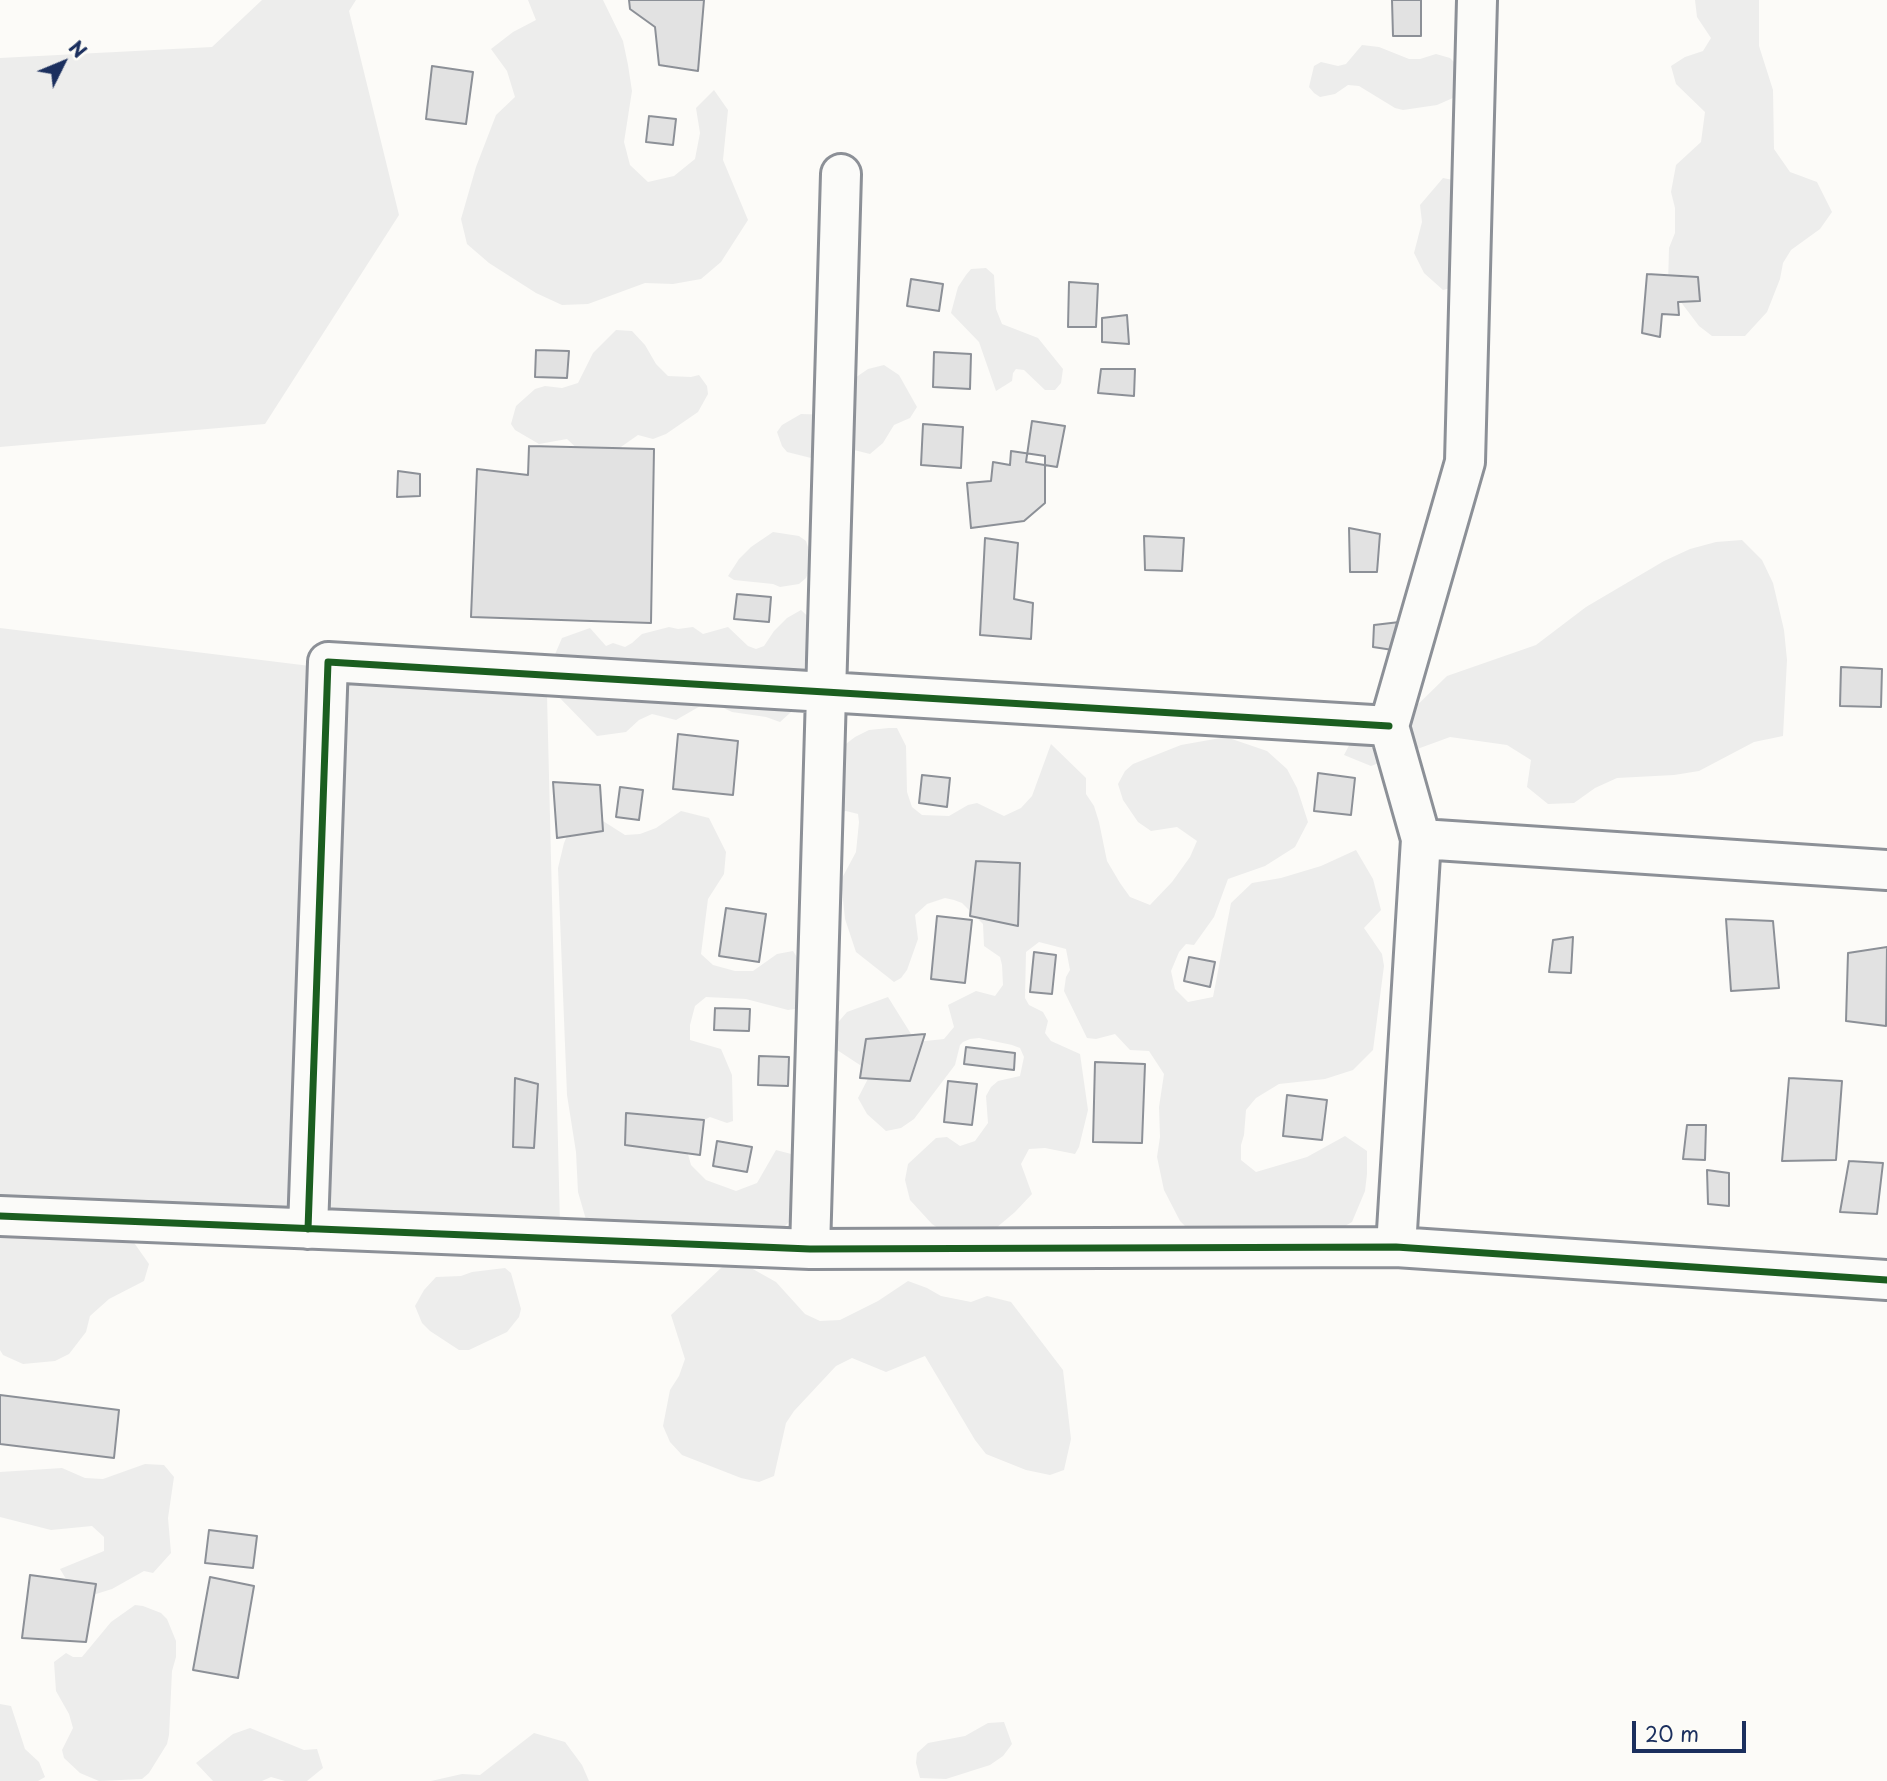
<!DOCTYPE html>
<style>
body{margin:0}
#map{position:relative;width:1887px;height:1781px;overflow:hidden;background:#fcfbf8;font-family:"Playpen Sans",sans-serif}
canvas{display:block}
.north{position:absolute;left:28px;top:28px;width:70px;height:70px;-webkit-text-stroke:5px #fdfcf7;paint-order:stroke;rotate:47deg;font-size:19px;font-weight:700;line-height:28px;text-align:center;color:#1b2f5e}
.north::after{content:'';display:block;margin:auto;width:24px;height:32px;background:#1b2f5e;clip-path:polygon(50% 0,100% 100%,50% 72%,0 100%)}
.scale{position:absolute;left:1632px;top:1721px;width:114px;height:32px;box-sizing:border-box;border:4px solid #1b2f5e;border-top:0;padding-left:9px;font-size:21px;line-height:24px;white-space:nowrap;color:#1b2f5e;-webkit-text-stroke:5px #fdfcf7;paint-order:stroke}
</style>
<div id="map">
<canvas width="1887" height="1781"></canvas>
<div class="north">N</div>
<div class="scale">20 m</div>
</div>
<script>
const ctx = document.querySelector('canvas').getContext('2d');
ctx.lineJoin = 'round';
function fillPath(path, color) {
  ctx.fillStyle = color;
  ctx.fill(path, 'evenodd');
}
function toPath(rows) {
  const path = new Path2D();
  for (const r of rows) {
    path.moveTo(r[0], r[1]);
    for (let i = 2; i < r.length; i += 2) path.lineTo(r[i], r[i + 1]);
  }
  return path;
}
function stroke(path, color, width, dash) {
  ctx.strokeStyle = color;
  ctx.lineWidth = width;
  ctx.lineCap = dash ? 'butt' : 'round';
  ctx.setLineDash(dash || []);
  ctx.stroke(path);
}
const green = toPath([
 [262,0,356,0,349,11,399,215,265,424,0,447,0,58,212,47],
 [528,0,603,0,623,41,628,65,632,91,624,142,630,165,648,182,674,176,695,159,700,133,696,108,714,90,728,110,723,160,748,220,721,262,701,279,673,284,645,283,588,304,562,305,536,293,489,263,467,244,461,219,476,167,496,115,515,97,507,71,491,49,513,32,536,20],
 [1695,0,1759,0,1759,46,1773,90,1774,149,1790,172,1817,182,1832,212,1820,229,1791,250,1783,263,1780,279,1767,312,1745,336,1712,336,1699,326,1668,285,1669,248,1675,233,1675,208,1671,192,1676,165,1701,142,1705,112,1676,84,1671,66,1685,57,1703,51,1711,38,1697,17],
 [1362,45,1379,47,1409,59,1420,59,1436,54,1450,58,1461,69,1462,94,1437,105,1403,110,1395,108,1359,86,1348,85,1335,94,1320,97,1314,93,1309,87,1314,66,1321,62,1338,66,1346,64],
 [1443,178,1453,180,1458,286,1443,290,1424,273,1414,253,1422,222,1420,205],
 [986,268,994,275,996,309,1002,324,1038,338,1063,369,1061,383,1055,390,1045,390,1024,370,1016,369,1013,373,1012,381,996,391,979,342,951,313,958,287,966,275,971,269],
 [616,330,632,331,645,345,656,364,668,376,691,377,699,375,707,386,708,394,698,412,666,434,653,439,638,435,608,456,583,454,567,439,539,444,515,430,511,424,516,406,535,389,545,386,562,388,578,383,593,353],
 [884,365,899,375,917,407,910,418,894,425,883,443,870,454,838,446,811,458,787,452,782,446,777,432,782,425,801,414,833,415,846,384,868,369],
 [773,532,799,536,806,541,813,562,806,578,799,584,780,587,773,584,734,580,728,576,739,559,751,547],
 [1742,540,1762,560,1773,583,1784,630,1787,660,1783,736,1754,742,1699,771,1674,775,1617,778,1595,788,1574,803,1548,804,1527,787,1531,760,1507,745,1450,737,1371,766,1344,755,1356,732,1406,716,1447,676,1536,645,1586,607,1664,561,1690,549,1716,542],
 [801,610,816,624,807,643,800,704,780,722,766,717,732,712,709,701,676,720,652,714,639,720,626,732,597,736,554,692,550,666,562,638,590,628,606,646,613,643,625,647,632,643,642,634,669,627,678,629,693,627,703,634,728,627,748,646,756,649,764,646,774,631,787,618],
 [0,628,547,695,560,1225,0,1202],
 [889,728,897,728,906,746,907,792,912,807,922,815,949,816,968,805,977,803,1004,816,1021,808,1032,796,1051,744,1086,778,1086,794,1094,806,1099,822,1107,861,1120,883,1130,897,1150,905,1172,882,1190,857,1197,841,1177,827,1151,831,1138,822,1123,800,1118,784,1125,771,1133,764,1181,745,1226,737,1267,751,1287,769,1297,788,1308,822,1295,847,1265,866,1228,879,1214,917,1194,945,1186,944,1179,952,1171,971,1175,989,1188,1002,1213,997,1231,903,1252,883,1281,878,1321,866,1356,850,1373,879,1381,910,1364,928,1382,954,1384,966,1373,1050,1353,1070,1325,1079,1279,1084,1256,1098,1246,1110,1244,1135,1241,1145,1241,1160,1256,1172,1307,1157,1345,1136,1367,1151,1367,1174,1365,1191,1352,1222,1328,1236,1197,1238,1180,1221,1164,1190,1157,1157,1160,1137,1159,1107,1164,1074,1149,1051,1130,1050,1115,1034,1096,1039,1087,1038,1064,991,1066,977,1070,970,1066,949,1039,942,1026,952,1025,998,1029,1005,1043,1012,1048,1021,1045,1033,1051,1041,1080,1054,1088,1110,1079,1147,1075,1154,1045,1148,1029,1149,1021,1164,1032,1194,1015,1212,970,1250,932,1224,910,1200,905,1180,908,1164,936,1138,947,1137,960,1146,975,1141,988,1123,986,1096,991,1087,998,1081,1020,1076,1024,1057,1020,1048,1012,1045,979,1038,970,1039,963,1042,960,1045,955,1065,914,1119,901,1128,886,1131,867,1114,858,1098,873,1069,863,1067,834,1048,827,1035,847,1012,888,997,916,1042,944,1039,954,1027,948,1005,976,991,995,996,1003,985,1002,965,1000,957,984,946,983,924,962,903,954,900,945,898,927,904,915,915,918,939,907,970,901,978,894,982,856,952,845,919,841,880,856,852,859,822,858,814,846,811,808,818,801,809,802,801,825,752,834,753,855,737,869,730],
 [681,811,709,818,726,852,724,874,708,899,701,954,713,965,735,971,753,971,777,954,793,951,807,973,808,1007,788,1010,746,999,706,997,695,1006,690,1025,690,1040,721,1049,732,1075,733,1121,727,1123,710,1117,689,1128,686,1147,691,1165,706,1180,736,1191,757,1183,776,1150,795,1155,799,1212,777,1234,751,1235,723,1225,587,1223,578,1192,576,1152,567,1095,558,868,564,843,576,815,603,821,625,835,640,834,656,828],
 [0,1225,130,1237,149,1264,144,1281,109,1299,90,1316,86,1332,69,1354,55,1361,23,1364,3,1355,0,1350],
 [735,1259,776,1282,805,1314,820,1321,840,1320,878,1301,908,1281,927,1288,941,1296,971,1302,987,1296,1011,1302,1063,1370,1071,1439,1064,1470,1050,1475,1026,1470,986,1454,975,1440,925,1356,886,1372,852,1358,836,1366,794,1411,786,1423,774,1476,759,1482,741,1478,682,1455,670,1442,663,1426,670,1390,679,1376,685,1359,671,1315,721,1268],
 [505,1268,511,1273,521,1309,519,1317,507,1332,469,1350,459,1350,430,1331,422,1323,415,1306,424,1290,436,1277,461,1276,472,1272],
 [145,1464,164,1465,174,1477,168,1518,171,1553,153,1573,144,1571,112,1589,96,1594,69,1584,60,1569,104,1551,104,1537,92,1526,51,1530,0,1517,0,1472,62,1468,85,1478,103,1479],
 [135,1605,143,1606,161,1613,167,1619,176,1641,176,1657,172,1671,169,1735,167,1744,149,1773,142,1779,99,1781,80,1773,64,1758,62,1750,73,1728,69,1714,56,1691,54,1662,66,1653,73,1657,82,1657,111,1622],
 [0,1704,11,1706,25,1749,39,1762,45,1777,38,1781,0,1781],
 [1004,1722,1012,1744,1003,1756,990,1765,946,1779,920,1778,916,1763,917,1753,928,1743,965,1736,988,1723],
 [250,1728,304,1750,317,1749,323,1768,307,1781,285,1781,271,1777,262,1781,213,1781,196,1763,233,1734],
 [534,1733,565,1742,582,1765,589,1781,431,1781,462,1774,480,1775]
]);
const building = toPath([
 [629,0,704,0,698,71,659,65,655,27,630,9,629,0],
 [1392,0,1421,0,1421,36,1393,36,1392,0],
 [432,66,473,72,466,124,426,119,432,66],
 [649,116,676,119,673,145,646,142,649,116],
 [1647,274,1698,277,1700,301,1678,302,1679,315,1662,314,1660,337,1642,333,1647,274],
 [911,279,943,284,939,311,907,306,911,279],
 [1069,282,1098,284,1096,327,1068,327,1069,282],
 [1127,315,1129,344,1102,342,1102,318,1127,315],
 [536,350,569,351,567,378,535,377,536,350],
 [934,352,971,354,970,389,933,387,934,352],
 [1101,369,1135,369,1134,396,1098,393,1101,369],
 [1032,421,1065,426,1057,467,1026,462,1032,421],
 [923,424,963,427,961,468,921,465,923,424],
 [529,446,654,449,651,623,471,617,477,469,528,475,529,446],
 [1011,451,1045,456,1045,503,1024,521,971,528,967,483,991,481,993,462,1010,465,1011,451],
 [398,471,420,474,420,496,397,497,398,471],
 [1349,528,1380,534,1377,572,1350,572,1349,528],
 [1144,536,1184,538,1182,571,1145,570,1144,536],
 [985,538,1018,543,1014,599,1033,603,1031,639,980,635,985,538],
 [737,594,771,597,769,622,734,619,737,594],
 [1408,621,1406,652,1373,647,1374,625,1408,621],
 [1841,667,1882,669,1881,707,1840,706,1841,667],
 [678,734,738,741,733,795,673,789,678,734],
 [1318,773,1355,778,1351,815,1314,811,1318,773],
 [922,775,950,778,947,807,919,803,922,775],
 [553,782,600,785,603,831,557,838,553,782],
 [620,787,643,790,639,820,616,817,620,787],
 [976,861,1020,863,1018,926,970,916,976,861],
 [726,908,766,914,759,962,719,956,726,908],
 [937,916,972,920,965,983,931,979,937,916],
 [1726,919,1773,921,1779,988,1731,991,1726,919],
 [1573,937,1571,973,1549,972,1553,940,1573,937],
 [1887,947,1886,1026,1846,1021,1848,953,1887,947],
 [1034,952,1056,955,1052,994,1030,992,1034,952],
 [1189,957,1215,962,1210,987,1184,981,1189,957],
 [715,1008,750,1009,749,1031,714,1030,715,1008],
 [925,1034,910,1081,860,1078,866,1039,925,1034],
 [966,1047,1015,1053,1014,1070,964,1064,966,1047],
 [759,1056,789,1057,788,1086,758,1085,759,1056],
 [1095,1062,1145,1064,1142,1143,1093,1142,1095,1062],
 [515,1078,538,1084,534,1148,513,1147,515,1078],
 [1789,1078,1842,1081,1836,1160,1782,1161,1789,1078],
 [948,1081,977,1084,972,1125,944,1122,948,1081],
 [1287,1095,1327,1100,1322,1140,1283,1136,1287,1095],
 [626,1113,704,1120,700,1155,625,1145,626,1113],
 [1687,1125,1706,1125,1705,1160,1683,1159,1687,1125],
 [717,1141,752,1147,747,1172,713,1166,717,1141],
 [1849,1161,1883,1163,1877,1214,1840,1212,1849,1161],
 [1707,1170,1729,1173,1729,1206,1708,1204,1707,1170],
 [0,1395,119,1410,114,1458,0,1444,0,1395],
 [209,1530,257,1536,253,1568,205,1563,209,1530],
 [30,1575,96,1584,86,1642,22,1638,30,1575],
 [210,1577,254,1586,238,1678,193,1670,210,1577]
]);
const minor = toPath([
 [1421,839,1887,870],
 [0,1216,810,1249,1396,1247,1887,1280],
 [308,1229,328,662,1389,726],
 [1396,1247,1421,839,1389,726,1465,462,1477,0],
 [810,1249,841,174]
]);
const cycleway = toPath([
 [0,1216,810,1249,1396,1247,1887,1280],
 [308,1229,328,662,1389,726]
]);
fillPath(green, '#ededec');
fillPath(building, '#e2e2e2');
stroke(building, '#8c9097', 2);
stroke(minor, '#8c9097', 44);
stroke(minor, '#fbfbf9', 38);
stroke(cycleway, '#1b5e20', 7);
</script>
